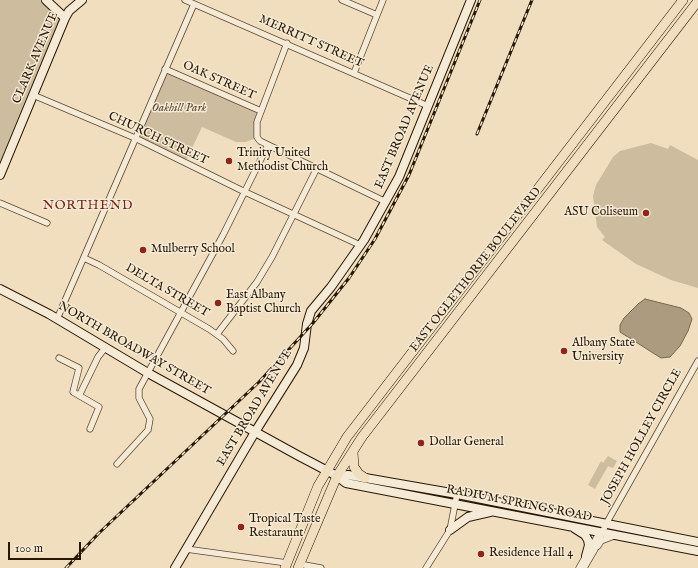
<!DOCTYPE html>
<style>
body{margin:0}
#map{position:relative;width:698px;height:568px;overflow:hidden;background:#f0debe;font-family:"IM FELL English",serif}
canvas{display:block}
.scale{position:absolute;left:8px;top:542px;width:73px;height:18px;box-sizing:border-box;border:2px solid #281803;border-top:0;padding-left:5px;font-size:12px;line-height:14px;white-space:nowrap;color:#281803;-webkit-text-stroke:3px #f5ead5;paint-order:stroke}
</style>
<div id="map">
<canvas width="698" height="568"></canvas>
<div class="scale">100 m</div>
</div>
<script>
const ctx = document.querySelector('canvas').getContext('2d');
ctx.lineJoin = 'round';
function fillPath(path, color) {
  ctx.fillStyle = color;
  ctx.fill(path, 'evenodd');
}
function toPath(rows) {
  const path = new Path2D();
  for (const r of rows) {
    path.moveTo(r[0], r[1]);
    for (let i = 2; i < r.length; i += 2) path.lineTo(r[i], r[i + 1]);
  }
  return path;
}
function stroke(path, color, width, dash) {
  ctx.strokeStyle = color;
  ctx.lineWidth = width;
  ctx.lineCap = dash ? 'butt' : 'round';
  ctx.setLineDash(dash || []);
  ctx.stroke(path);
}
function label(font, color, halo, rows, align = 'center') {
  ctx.font = font + ' "IM FELL English",serif';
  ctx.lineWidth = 3;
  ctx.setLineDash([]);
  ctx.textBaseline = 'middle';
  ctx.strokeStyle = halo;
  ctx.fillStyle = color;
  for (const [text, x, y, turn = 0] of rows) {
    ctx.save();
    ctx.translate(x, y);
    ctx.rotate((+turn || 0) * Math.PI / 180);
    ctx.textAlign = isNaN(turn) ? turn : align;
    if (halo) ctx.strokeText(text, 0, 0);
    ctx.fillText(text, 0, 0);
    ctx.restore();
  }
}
const green = toPath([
 [0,0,44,0,63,18,0,165],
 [165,70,259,112,256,138,246,142,236,142,202,127,185,163,136,138],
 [651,143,668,149,670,145,698,160,698,288,671,280,636,264,602,240,605,237,597,227,593,196,596,185,613,157,620,151],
 [608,456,617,461,613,468,608,466,595,489,588,485,601,461,603,463]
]);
const water = toPath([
 [645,299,681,308,689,313,692,319,688,331,680,346,670,357,661,358,620,332,620,325,624,318,638,304,645,299]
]);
const street = toPath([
 [185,0,428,106],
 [342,0,377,15],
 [287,43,257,122,257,137,260,141,386,202],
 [165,69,261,111],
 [354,73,383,0],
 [33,95,135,138,245,192,360,245],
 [0,203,47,223],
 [84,258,99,265,209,329,223,339,233,351],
 [57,319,194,4],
 [217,334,257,282,272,257,317,168],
 [59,358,79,368,73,392,99,407,90,429],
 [80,394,98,357,105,348],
 [117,464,148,430,150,419,139,398,139,389,223,235,268,145],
 [598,546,601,541,614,536],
 [186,549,287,563],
 [299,564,321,568],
 [426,568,450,530,457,494],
 [579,568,597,537],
 [584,568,595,549,606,524,698,361]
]);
const secondary = toPath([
 [46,0,65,18],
 [0,175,65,18,69,11,82,0],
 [0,289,49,314,148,373,299,456,337,476,346,483,698,551],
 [337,476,348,475,457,494,698,542],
 [574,528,585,535,588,540,589,545,586,556],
 [450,530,468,517,490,512],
 [175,568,255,432,297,365,304,348,307,324,311,311,331,287,364,240,399,177,471,0]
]);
const primary = toPath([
 [353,452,354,467,359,474,365,478],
 [285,568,318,486,347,437,683,0],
 [298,568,337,476,362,437,698,1]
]);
const rail = toPath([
 [477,134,532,0],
 [66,568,98,534,259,382,313,323,349,278,375,239,409,175,480,0]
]);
const markers = [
 [229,161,4,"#8f2418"],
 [646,213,4,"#8f2418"],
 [143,250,4,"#8f2418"],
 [218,303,4,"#8f2418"],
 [564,351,4,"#8f2418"],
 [421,443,4,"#8f2418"],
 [241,527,4,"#8f2418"],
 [481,554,4,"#8f2418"]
];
const streetNames = [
 ["MERRITT STREET",311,42,24],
 ["CLARK AVENUE",36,58,-67],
 ["OAK STREET",219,81,24],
 ["EAST BROAD AVENUE",405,127,-67],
 ["CHURCH STREET",158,139,25],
 ["EAST OGLETHORPE BOULEVARD",476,270,-52],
 ["DELTA STREET",167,291,30],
 ["NORTH BROADWAY STREET",134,349,30],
 ["EAST BROAD AVENUE",255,408,-59],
 ["JOSEPH HOLLEY CIRCLE",642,437,-61],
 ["RADIUM SPRINGS ROAD",519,504,11]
];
const parkNames = [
 ["Oakhill Park",179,109]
];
const poiNames = [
 ["Trinity United",237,154],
 ["Methodist Church",237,168],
 ["ASU Coliseum",638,213,"right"],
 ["Mulberry School",151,250],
 ["East Albany",226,296],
 ["Baptist Church",226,310],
 ["Albany State",572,344],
 ["University",572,358],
 ["Dollar General",429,443],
 ["Tropical Taste",249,520],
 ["Restaraunt",249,534],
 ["Residence Hall 4",489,554]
];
const neighbourhoodNames = [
 ["NORTHEND",88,206]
];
fillPath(green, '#cebc9e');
fillPath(water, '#ac9b7e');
stroke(water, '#77674d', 1);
stroke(street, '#5a4a32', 7);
stroke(secondary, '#281803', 10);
stroke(primary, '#281803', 10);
stroke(street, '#f5ead5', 5.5);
stroke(secondary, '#f5ead5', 8);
stroke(primary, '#f0debe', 9);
stroke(rail, '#281803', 3);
stroke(rail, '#f5ead5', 1.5, [4.5]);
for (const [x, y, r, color] of markers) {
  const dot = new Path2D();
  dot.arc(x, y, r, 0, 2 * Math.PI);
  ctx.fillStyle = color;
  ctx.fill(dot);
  stroke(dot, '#f5ead5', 1.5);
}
label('12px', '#281803', '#f5ead5', streetNames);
label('italic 12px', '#5a4932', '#f5ead5', parkNames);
label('12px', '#281803', '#f5ead5', poiNames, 'left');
ctx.letterSpacing = '1px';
label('13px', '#7a1f14', '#f5ead5', neighbourhoodNames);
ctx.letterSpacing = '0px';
</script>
